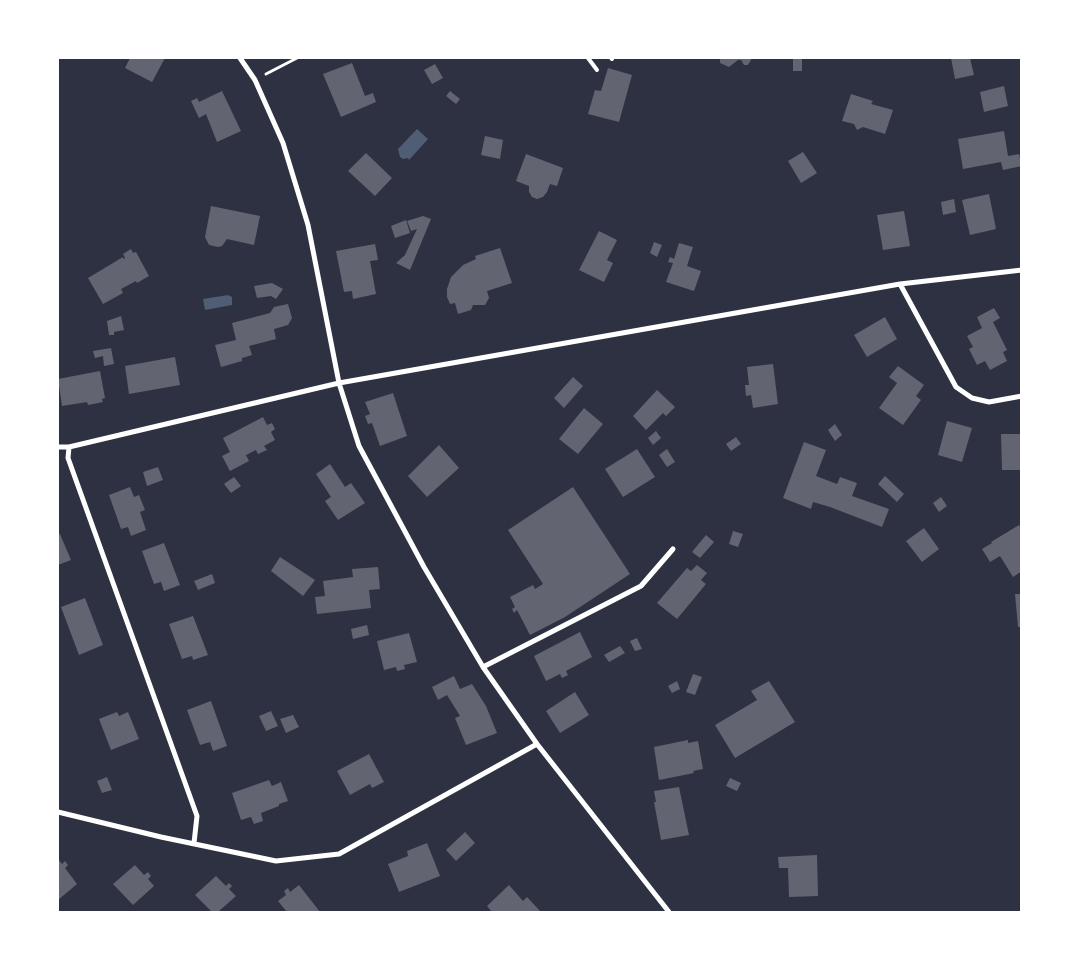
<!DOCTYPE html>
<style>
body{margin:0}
#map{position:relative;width:1079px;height:970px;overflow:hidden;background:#2d3142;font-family:"Space Grotesk",sans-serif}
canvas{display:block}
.frame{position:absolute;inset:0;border:59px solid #fff;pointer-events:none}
</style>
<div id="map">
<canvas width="1079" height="970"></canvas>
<div class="frame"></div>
</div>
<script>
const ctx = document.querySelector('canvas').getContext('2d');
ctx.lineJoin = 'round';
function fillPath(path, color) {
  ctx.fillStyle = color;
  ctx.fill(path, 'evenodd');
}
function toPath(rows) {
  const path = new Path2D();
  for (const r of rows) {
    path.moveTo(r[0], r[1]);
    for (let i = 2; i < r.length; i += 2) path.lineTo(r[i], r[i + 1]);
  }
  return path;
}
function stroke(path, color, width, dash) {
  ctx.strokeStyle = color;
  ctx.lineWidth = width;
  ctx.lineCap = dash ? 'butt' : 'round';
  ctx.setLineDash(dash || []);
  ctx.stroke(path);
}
const water = toPath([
 [417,129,428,139,409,160,408,158,403,159,400,157,398,149],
 [228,295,232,297,232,305,205,310,203,299]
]);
const building = toPath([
 [130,58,165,58,152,82,125,68],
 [720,58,751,58,751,60,748,65,744,65,741,60,738,60,729,67,720,63],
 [793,58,802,58,802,71,793,71],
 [951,58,970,58,974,75,955,79],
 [352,63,365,96,373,93,376,102,341,117,323,74],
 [435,64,443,78,432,84,424,70],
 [608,68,632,75,619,122,588,114,595,90,601,91],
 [1004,86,1008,106,984,112,980,92],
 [222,91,241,131,217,142,206,114,199,118,191,101,197,98,199,102],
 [450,91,460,99,456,104,446,96],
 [851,94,873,101,871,104,893,110,885,134,863,127,857,130,854,124,842,121],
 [1004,131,1008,156,1019,154,1022,166,1003,170,1001,162,963,169,958,139],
 [485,136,503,140,500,159,481,155],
 [803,152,817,173,801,183,788,161],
 [366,153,392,178,375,196,348,171],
 [526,154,563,168,557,186,550,184,547,192,543,197,537,199,532,197,529,192,529,186,516,181],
 [989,194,996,229,970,235,962,200],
 [954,199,956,212,943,215,941,202],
 [211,206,260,216,254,245,227,239,222,246,218,247,209,245,205,237],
 [904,211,910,246,883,250,877,215],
 [423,216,431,219,410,270,396,263,405,255,417,229,411,231,407,221],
 [406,220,410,233,395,238,391,226],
 [599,231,617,240,607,260,613,263,604,282,579,270],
 [654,242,662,245,657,257,650,253],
 [679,243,693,247,687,266,701,271,694,291,666,282,673,263,668,262,670,257,674,259],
 [375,244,378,260,370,261,376,294,353,299,352,291,344,292,336,251],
 [500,248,512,283,487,291,489,298,485,305,473,305,471,310,458,314,455,303,450,304,447,297,447,289,451,277,463,265,476,259,475,256],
 [131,249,133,253,136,252,149,276,137,283,136,281,121,289,123,293,103,304,88,278,123,257,123,259,125,258,123,254],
 [272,283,283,289,276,299,271,296,257,298,254,286],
 [288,304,292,318,288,325,274,329,276,339,249,346,252,355,242,358,242,361,221,367,215,345,236,340,232,323,270,313,274,307],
 [994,308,1000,318,993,322,1007,350,1003,352,1007,361,990,370,985,361,977,365,969,349,973,347,967,336,982,328,977,317],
 [121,316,124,330,114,332,114,335,109,335,107,321],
 [885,317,897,339,867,357,854,335],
 [111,348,114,364,104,366,103,356,95,358,93,351],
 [175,357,180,385,129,394,125,366],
 [773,364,778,404,753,408,751,395,746,396,745,385,749,385,747,367],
 [898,366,924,385,916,396,921,400,903,425,879,408,897,383,889,377],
 [100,371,105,398,102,399,103,402,88,405,87,402,62,406,58,379],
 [573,377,583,386,564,408,554,398],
 [657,390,675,407,666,416,663,413,646,430,633,416],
 [393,393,407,436,380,446,372,423,368,424,365,416,370,414,365,402],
 [584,408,603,424,578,454,559,439],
 [263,417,267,425,272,423,275,429,271,432,275,440,264,446,267,450,258,454,256,450,246,455,249,461,230,471,222,456,230,452,223,438],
 [947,421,972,428,962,462,938,455],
 [835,424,842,435,835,441,828,430],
 [656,431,661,438,653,445,648,438],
 [1001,434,1022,434,1022,470,1002,470],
 [736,437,741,444,731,451,726,444],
 [804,442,826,450,816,476,837,484,840,477,857,483,852,496,889,509,882,527,830,507,813,502,811,509,783,498],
 [439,445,459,468,427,497,408,476],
 [637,449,655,477,623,497,605,469],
 [667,449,675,462,667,467,659,455],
 [330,464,345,487,351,483,365,503,338,520,325,501,331,497,316,474],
 [158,467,163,480,147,486,143,472],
 [885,476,904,494,897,502,878,484],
 [234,477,241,486,231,493,224,484],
 [130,487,134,497,139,495,145,510,140,512,146,530,131,536,128,527,121,529,109,495],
 [573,487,630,574,565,617,530,635,517,610,514,613,512,609,515,607,510,597,533,585,535,589,543,584,508,530],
 [941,497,947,506,939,512,933,503],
 [1019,525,1022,530,1022,571,1013,577,1000,556,990,562,982,549,992,543,991,542],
 [924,528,939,549,922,562,906,541],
 [733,531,743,534,738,547,729,544],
 [60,534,71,560,58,565,58,535],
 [706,535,714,542,700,558,692,552],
 [164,543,180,585,164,591,161,582,154,584,142,551],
 [280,557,315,580,303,596,271,571],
 [697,565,707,573,701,580,706,584,677,619,657,603,687,568,691,571],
 [378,567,380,589,369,590,371,608,317,614,315,597,325,596,323,581,353,577,352,569],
 [212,574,215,583,198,590,194,581],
 [1015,594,1022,594,1022,627,1018,627],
 [85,598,103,645,79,655,61,607],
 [193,616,208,655,193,660,192,656,182,659,169,624],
 [367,625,369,635,353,639,351,629],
 [580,632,592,657,566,671,568,675,562,678,560,674,546,681,534,656],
 [409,633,417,662,404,665,405,669,397,671,396,667,384,670,377,641],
 [637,638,642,649,635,651,630,641],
 [620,646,625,653,609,662,604,655],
 [693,674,702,677,695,695,686,692],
 [454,676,460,689,472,684,486,706,497,733,466,745,455,718,460,716,447,695,438,700,432,687],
 [677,681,680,689,672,693,668,686],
 [769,681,795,722,735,758,715,725,757,700,751,691],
 [575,692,589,715,560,733,546,711],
 [211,701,227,746,213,751,210,742,200,745,187,710],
 [271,711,278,726,266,731,259,716],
 [117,712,119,716,128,712,139,739,111,750,99,719],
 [293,715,299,727,286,733,280,719],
 [688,740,688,743,698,741,703,769,693,771,694,773,659,780,654,747],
 [369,754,384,782,372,788,370,784,350,795,337,771],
 [107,777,112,790,102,793,97,781],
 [730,778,741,783,737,791,726,786],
 [269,780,272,786,281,782,288,801,279,804,279,806,261,813,263,821,254,824,251,817,241,820,232,793],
 [679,787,689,835,661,840,654,802,656,802,654,791],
 [465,832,475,843,456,861,446,850],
 [427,843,440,876,399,892,388,864,408,856,407,851],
 [817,855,818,896,789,897,788,868,779,868,778,857],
 [58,859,62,864,65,861,68,865,65,868,77,884,58,900],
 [135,865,144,875,148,872,151,876,148,879,154,886,133,905,113,884],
 [216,876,226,886,229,883,232,886,229,889,236,896,218,912,212,912,195,895],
 [299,885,320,912,287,912,278,901,286,895,284,891,288,888,290,892],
 [509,885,523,901,527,897,541,912,492,912,487,906]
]);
const path = toPath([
 [266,74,297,58]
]);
const service = toPath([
 [588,58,597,70],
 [611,58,612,59]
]);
const minor = toPath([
 [240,58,255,80,283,143,308,225,339,383,359,446,424,567,483,667,537,744,669,912],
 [900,284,956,387,972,398,989,402,1022,396],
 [58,447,69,447,339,383,900,284,1022,270],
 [69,447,68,458,197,816,194,843],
 [483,667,641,586,673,549],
 [58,812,161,837,276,861,339,854,537,744]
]);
fillPath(water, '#4f5d75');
fillPath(building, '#626471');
stroke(path, '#fff', 3);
stroke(service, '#fff', 4);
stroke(minor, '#fff', 5);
</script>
